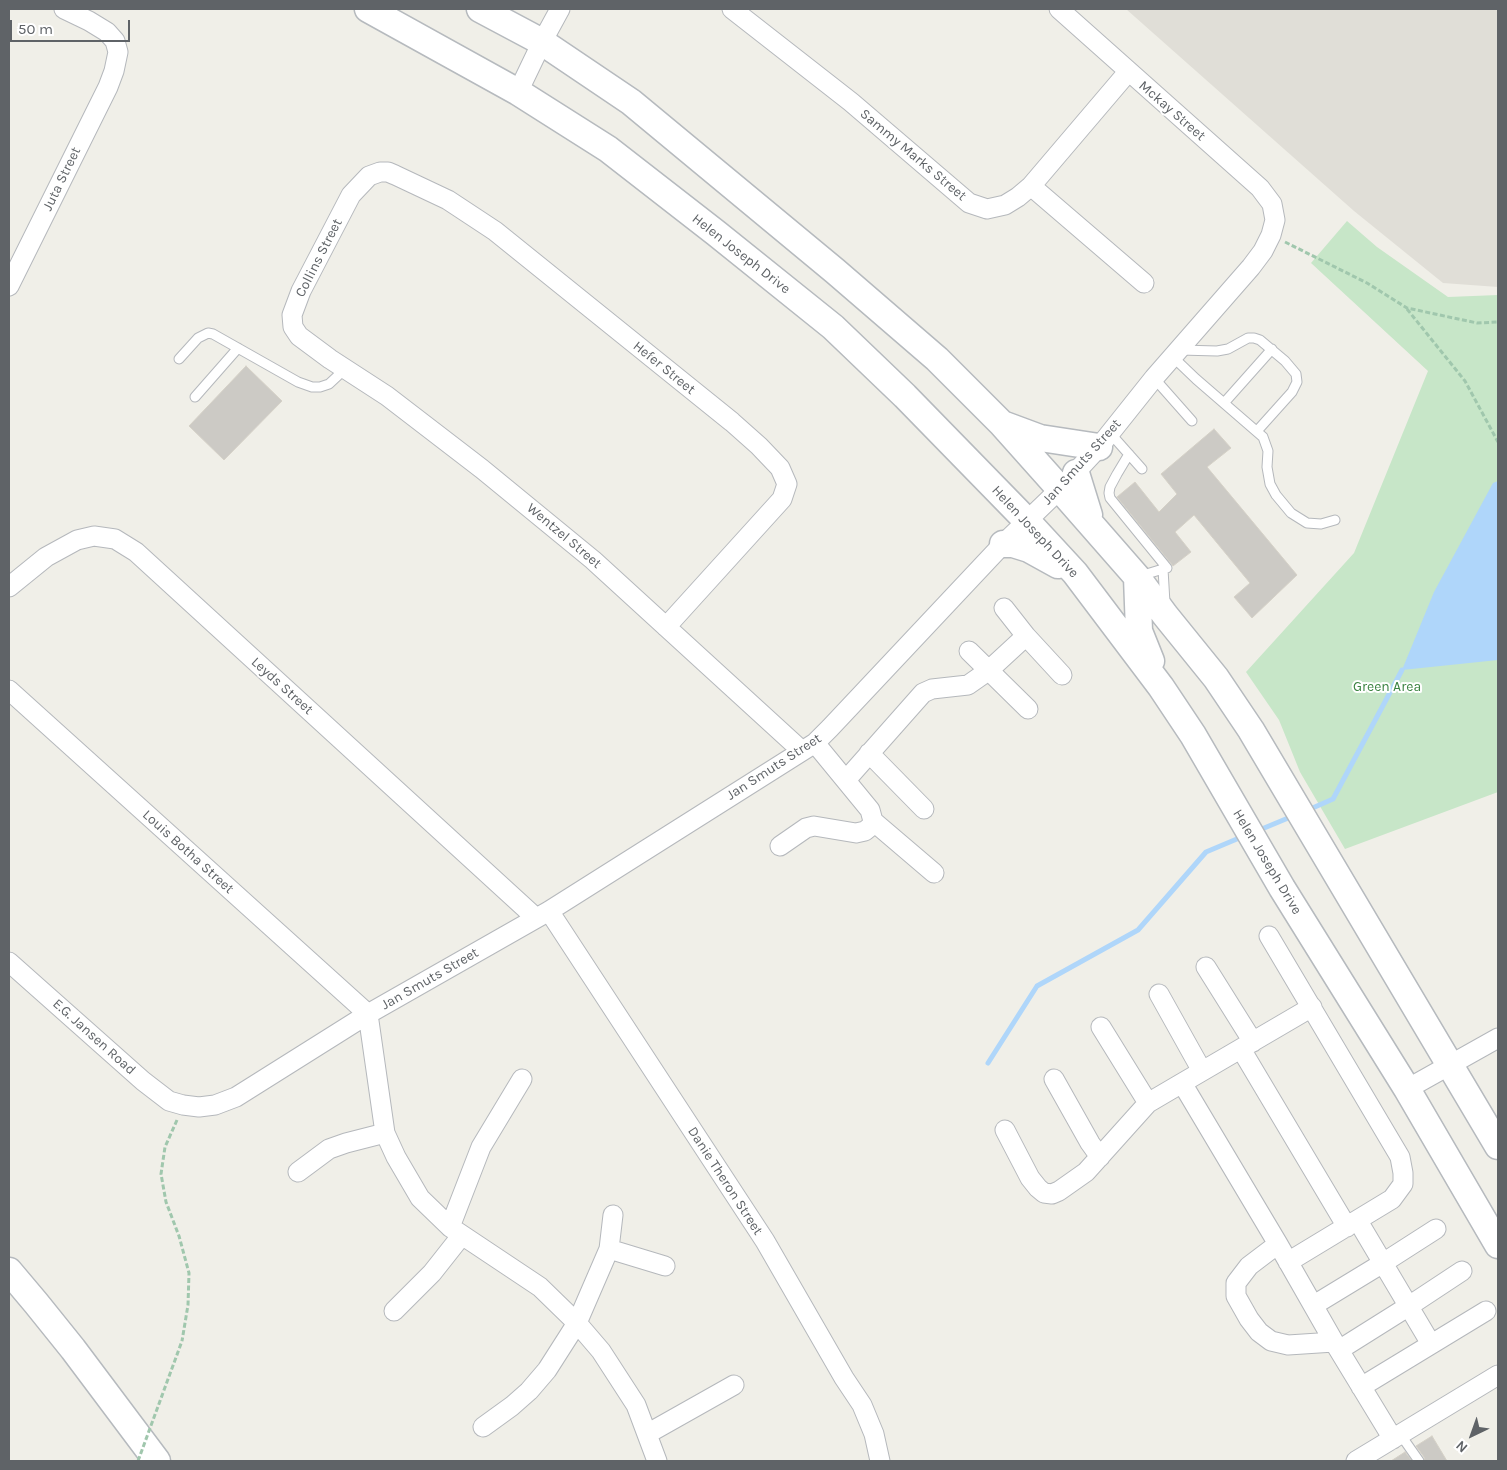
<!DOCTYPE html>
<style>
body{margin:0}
#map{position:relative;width:1507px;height:1470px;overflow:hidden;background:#f0efe8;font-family:Karla,sans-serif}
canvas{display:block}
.frame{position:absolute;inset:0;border:10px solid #5f6367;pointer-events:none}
.north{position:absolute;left:1447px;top:1410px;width:50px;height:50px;-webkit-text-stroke:4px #fff;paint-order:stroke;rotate:222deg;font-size:14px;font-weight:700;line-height:20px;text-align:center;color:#5f6367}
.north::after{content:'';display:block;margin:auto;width:18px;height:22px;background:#5f6367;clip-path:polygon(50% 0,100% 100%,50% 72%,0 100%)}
.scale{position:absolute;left:10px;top:20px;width:120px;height:22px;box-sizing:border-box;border:2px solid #5f6367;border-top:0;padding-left:6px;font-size:15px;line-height:18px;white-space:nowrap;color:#5f6367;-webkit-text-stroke:4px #fff;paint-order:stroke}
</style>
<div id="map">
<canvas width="1507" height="1470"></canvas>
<div class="frame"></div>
<div class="north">N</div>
<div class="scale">50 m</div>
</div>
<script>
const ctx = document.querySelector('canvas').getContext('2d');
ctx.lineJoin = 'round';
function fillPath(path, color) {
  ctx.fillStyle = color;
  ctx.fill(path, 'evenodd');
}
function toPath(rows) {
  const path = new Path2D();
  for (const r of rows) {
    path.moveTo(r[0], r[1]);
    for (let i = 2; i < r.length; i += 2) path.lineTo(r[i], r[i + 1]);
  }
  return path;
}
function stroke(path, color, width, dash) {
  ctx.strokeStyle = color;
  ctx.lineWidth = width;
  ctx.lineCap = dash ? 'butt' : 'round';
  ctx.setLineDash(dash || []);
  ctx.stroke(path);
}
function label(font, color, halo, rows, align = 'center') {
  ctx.font = font + ' Karla,sans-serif';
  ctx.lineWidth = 4;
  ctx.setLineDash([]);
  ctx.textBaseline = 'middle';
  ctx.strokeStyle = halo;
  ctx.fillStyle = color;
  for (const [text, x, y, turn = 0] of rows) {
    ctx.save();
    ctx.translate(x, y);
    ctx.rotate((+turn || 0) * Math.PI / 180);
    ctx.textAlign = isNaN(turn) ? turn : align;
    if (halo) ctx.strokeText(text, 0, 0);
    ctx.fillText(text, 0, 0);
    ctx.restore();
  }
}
const education = toPath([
 [1126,9,1498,9,1498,287,1443,283,1354,211]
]);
const green = toPath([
 [1347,221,1377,247,1448,297,1498,295,1498,792,1345,849,1300,772,1279,720,1246,672,1354,553,1428,371,1311,263]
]);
const water = toPath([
 [1498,481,1498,660,1402,670,1434,592,1493,483]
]);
const stream = toPath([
 [1308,810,1333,799,1402,670],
 [1257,831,1293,816],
 [988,1063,1037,986,1138,930,1206,852,1244,836]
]);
const building = toPath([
 [246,366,282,401,224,460,189,426,246,366],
 [1214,429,1231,448,1207,467,1297,575,1252,618,1234,597,1250,583,1194,515,1175,532,1191,552,1173,566,1117,497,1135,482,1159,512,1177,494,1161,474,1214,429],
 [1432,1436,1447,1461,1425,1461,1424,1457,1416,1446,1432,1436],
 [1405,1452,1412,1461,1391,1461,1405,1452]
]);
const path = toPath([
 [1285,242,1367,283,1407,308,1477,323,1498,322],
 [1407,309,1465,381,1498,442],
 [177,1120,165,1147,161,1174,166,1202,179,1236,189,1273,188,1305,182,1341]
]);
const lane = toPath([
 [1180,350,1217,351,1228,349,1248,338,1254,338,1260,340,1285,361,1296,374,1297,382,1292,392,1257,431],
 [1173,357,1196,379,1263,437,1268,451,1267,467,1270,484,1276,495,1291,513,1307,523,1321,524,1335,520],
 [179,359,198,338,208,333,213,334,298,382,312,387,320,387,329,384,345,369],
 [1154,378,1192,421],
 [195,397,238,348],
 [1224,403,1272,349],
 [1110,433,1142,469],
 [1129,454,1117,474,1110,487,1109,493,1110,498,1167,568],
 [1140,576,1163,569,1165,603],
 [1400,1434,1419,1461]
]);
const street = toPath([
 [732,9,851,102,969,203,987,209,1005,205,1018,197,1031,186,1128,72],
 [518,92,542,42,560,9],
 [1031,186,1144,283],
 [9,286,108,87,114,71,118,52,115,41,107,32,89,21,64,9],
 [9,587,46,557,77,540,94,536,115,539,136,552,536,918],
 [1004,608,1026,636],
 [666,627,782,499,787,484,780,468,759,446,732,422,495,231,448,200,395,175,388,172,380,172,369,176,351,195,301,291,292,315,293,327,299,336,330,359,387,396,482,469,593,560,802,751],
 [969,651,1028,709],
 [9,690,368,1014,385,1133,396,1157,420,1198,450,1227,540,1287,577,1323,601,1351,636,1405,657,1461],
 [869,753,924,809],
 [846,780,923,693,932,689,968,685,988,671,1026,636,1062,675],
 [873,821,934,873],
 [780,846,806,828,814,826,856,833,865,831,871,826,873,821,870,810,815,743],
 [549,911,765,1241,844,1378,862,1405,874,1434,880,1461],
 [1269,936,1400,1157,1403,1173,1403,1184,1392,1199,1288,1262],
 [9,962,143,1081,169,1101,183,1105,199,1107,215,1105,236,1097,368,1014,549,911,815,743,830,728,1003,544,1060,489,1099,447,1154,378,1251,267,1263,251,1271,235,1275,220,1272,204,1260,188,1059,9],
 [1206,967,1253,1042],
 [1159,994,1202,1071],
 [1312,1007,1182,1083,1278,1244,1334,1342,1393,1439],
 [1101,1027,1148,1103],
 [1241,1049,1347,1227],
 [1054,1079,1090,1143,1100,1157],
 [1407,1089,1498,1038],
 [1005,1130,1030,1178,1038,1188,1044,1193,1052,1194,1059,1191,1086,1172,1148,1103,1182,1083],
 [298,1172,329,1149,346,1143,385,1133],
 [1358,1221,1431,1344],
 [450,1227,481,1147,522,1079],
 [1278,1244,1249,1266,1236,1283,1236,1296,1249,1319,1259,1332,1271,1341,1288,1345,1334,1342],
 [609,1249,665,1266],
 [1314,1305,1383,1263,1436,1229],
 [394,1311,432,1273,462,1235],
 [1339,1350,1409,1306,1462,1271],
 [1361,1387,1486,1311],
 [483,1427,512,1406,529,1391,547,1370,577,1323,609,1249,613,1215],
 [647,1434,734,1385],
 [1356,1461,1498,1375]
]);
const secondary = toPath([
 [368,9,518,92,608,149,716,233,833,327,905,396,1027,521,1075,573,1161,687,1193,735,1282,888,1407,1089,1498,1245],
 [480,9,542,42,631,102,835,271,937,359,1002,424,1060,489,1137,577,1165,615,1216,678,1251,730,1498,1146],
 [1005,425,1040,438,1099,447],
 [1076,473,1089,515],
 [1003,544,1013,544,1029,549,1058,565],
 [1137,577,1139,631,1151,661],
 [9,1271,36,1303,73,1349,157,1461]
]);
const pathBridge = toPath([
 [138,1461,182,1341]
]);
const streetNames = [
 ["Mckay Street",1172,111,41],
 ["Sammy Marks Street",913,155,40],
 ["Juta Street",62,179,-64],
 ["Helen Joseph Drive",741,254,38],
 ["Collins Street",319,258,-63],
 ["Hefer Street",664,368,39],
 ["Jan Smuts Street",1082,462,-48],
 ["Helen Joseph Drive",1035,532,47],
 ["Wentzel Street",564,536,40],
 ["Leyds Street",282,686,42],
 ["Jan Smuts Street",774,767,-33],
 ["Louis Botha Street",188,852,42],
 ["Helen Joseph Drive",1267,862,59],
 ["Jan Smuts Street",430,979,-30],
 ["E.G. Jansen Road",94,1037,42],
 ["Danie Theron Street",725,1181,57]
];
const parkNames = [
 ["Green Area",1387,687]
];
fillPath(education, '#e0ded7');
fillPath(green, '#c7e6c8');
fillPath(water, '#afd6fa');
stroke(stream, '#afd6fa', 5);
fillPath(building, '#cccac5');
stroke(building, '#d5d1c7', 1);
stroke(lane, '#b5b8bc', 11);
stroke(street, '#b5b8bc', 21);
stroke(secondary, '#b6babe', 29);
stroke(path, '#a0c7ad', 3, [5, 2.5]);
stroke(lane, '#fff', 9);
stroke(street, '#fff', 19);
stroke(secondary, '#fff', 26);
stroke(pathBridge, '#a0c7ad', 3, [5, 2.5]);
label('14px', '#5f6367', '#fff', streetNames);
label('14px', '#3b8341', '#fff', parkNames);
</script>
